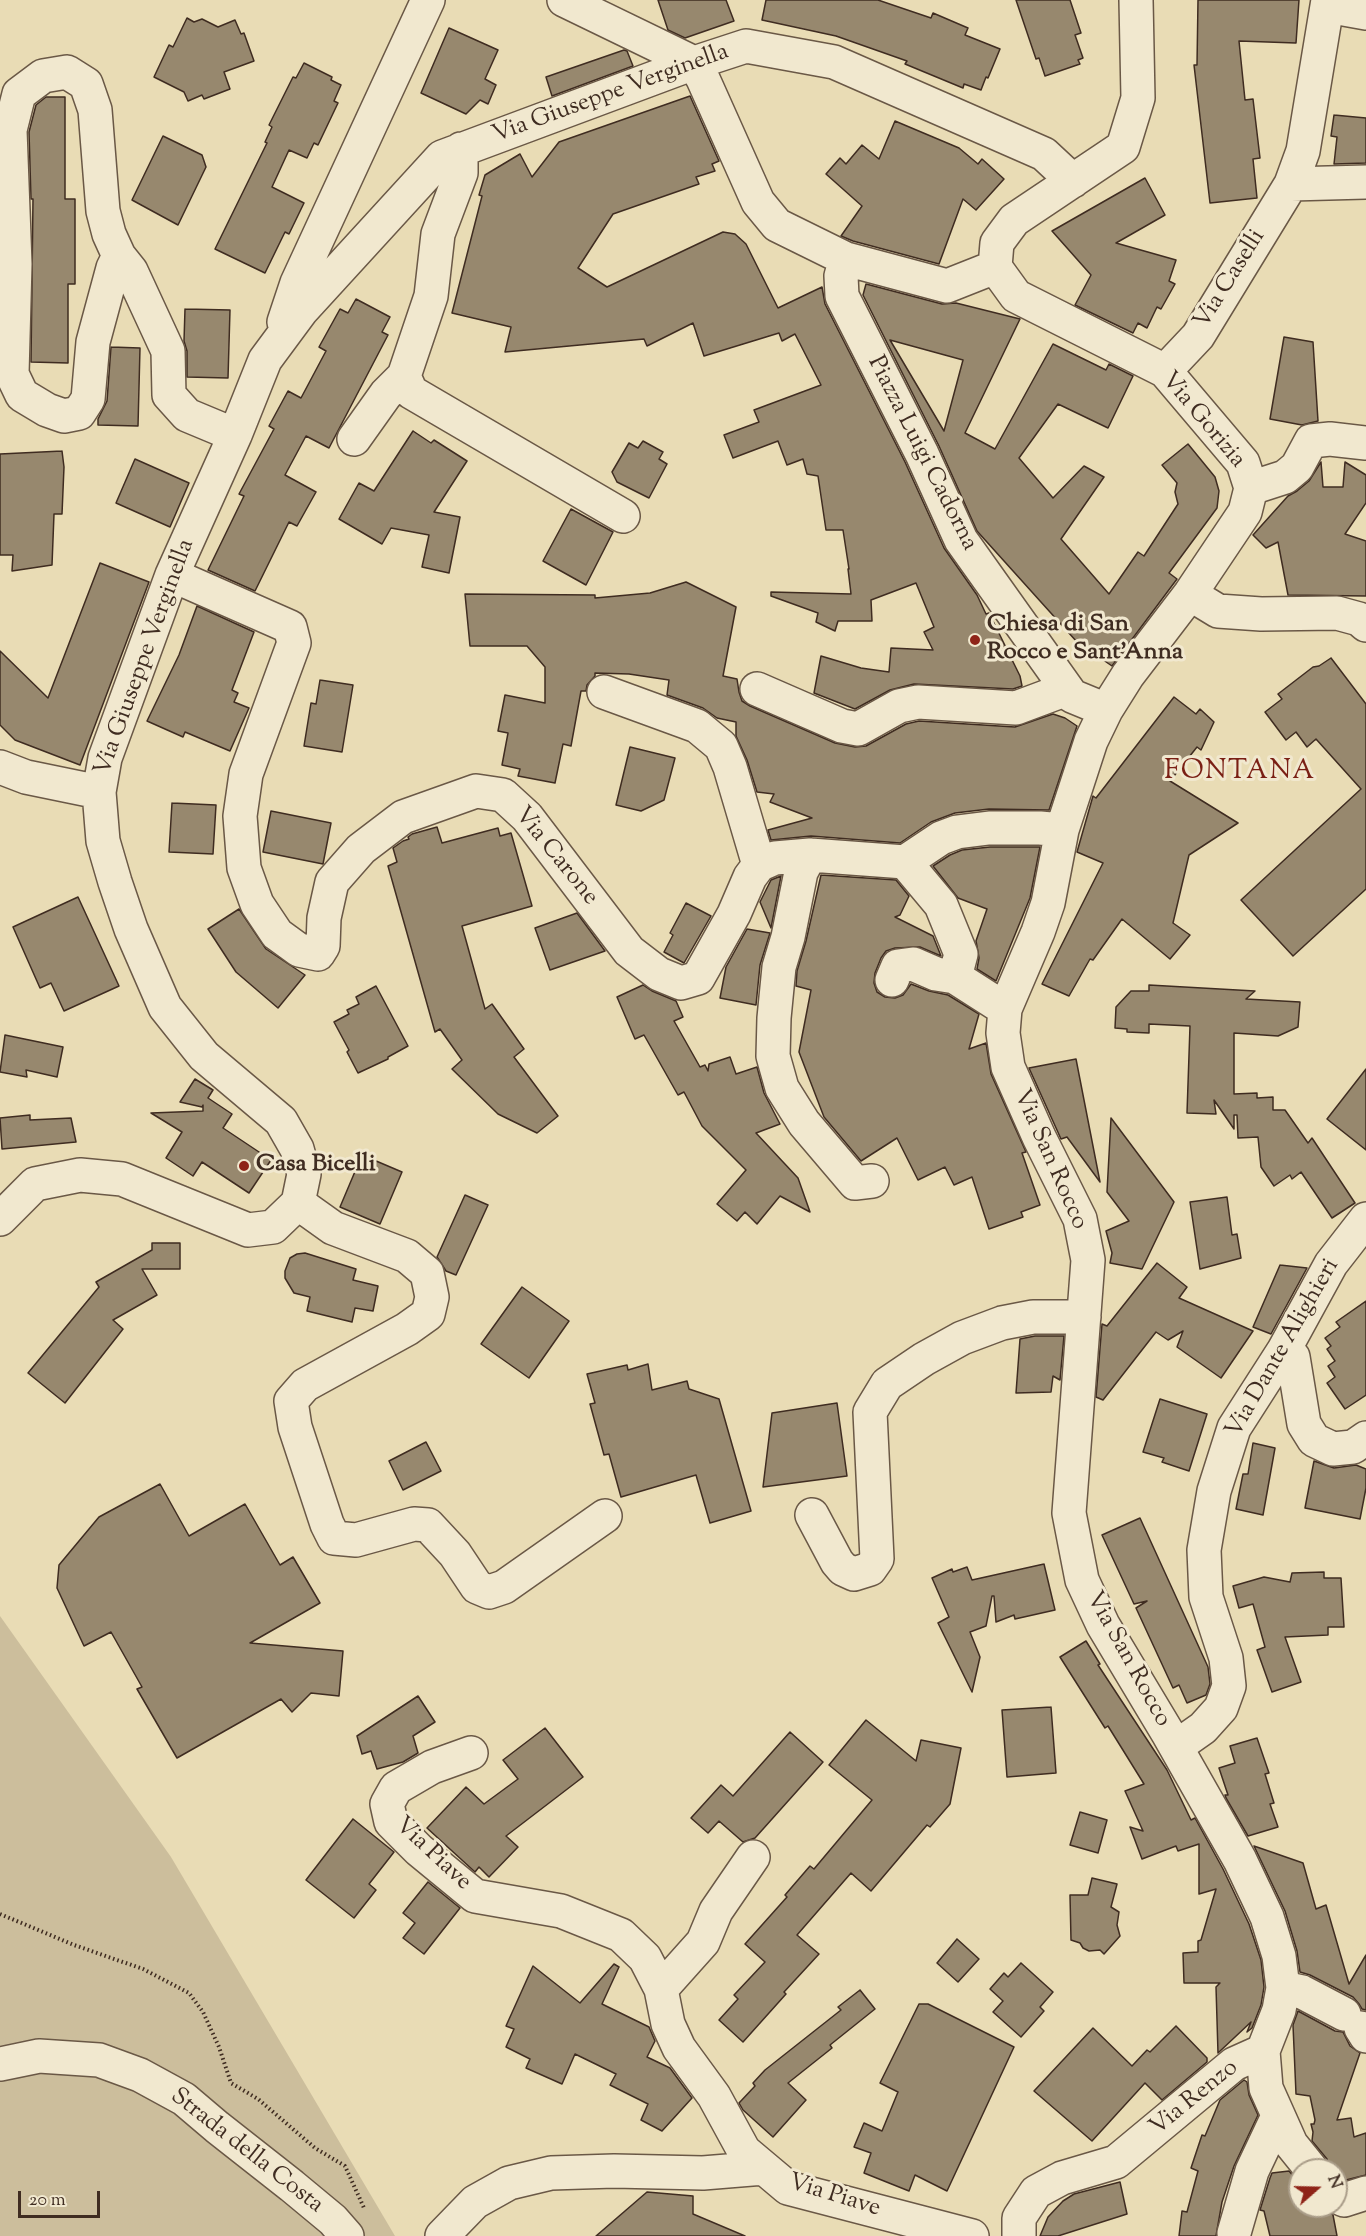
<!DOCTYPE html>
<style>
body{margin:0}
#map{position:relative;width:1366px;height:2236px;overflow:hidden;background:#e9dcb5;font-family:"Sorts Mill Goudy",serif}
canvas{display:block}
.north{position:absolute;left:1288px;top:2158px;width:60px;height:60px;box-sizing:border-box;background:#f1e8cf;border:2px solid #aa9d89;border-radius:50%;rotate:70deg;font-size:16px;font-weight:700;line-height:24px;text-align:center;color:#3f2c21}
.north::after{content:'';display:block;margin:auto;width:21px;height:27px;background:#8f2418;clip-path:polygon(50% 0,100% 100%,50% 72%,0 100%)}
.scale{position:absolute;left:18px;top:2191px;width:82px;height:27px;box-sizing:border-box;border:3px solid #3f2c21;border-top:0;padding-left:8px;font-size:18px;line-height:21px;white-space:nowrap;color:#3f2c21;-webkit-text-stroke:4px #f1e8cf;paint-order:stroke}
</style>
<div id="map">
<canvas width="1366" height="2236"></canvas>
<div class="north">N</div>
<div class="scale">20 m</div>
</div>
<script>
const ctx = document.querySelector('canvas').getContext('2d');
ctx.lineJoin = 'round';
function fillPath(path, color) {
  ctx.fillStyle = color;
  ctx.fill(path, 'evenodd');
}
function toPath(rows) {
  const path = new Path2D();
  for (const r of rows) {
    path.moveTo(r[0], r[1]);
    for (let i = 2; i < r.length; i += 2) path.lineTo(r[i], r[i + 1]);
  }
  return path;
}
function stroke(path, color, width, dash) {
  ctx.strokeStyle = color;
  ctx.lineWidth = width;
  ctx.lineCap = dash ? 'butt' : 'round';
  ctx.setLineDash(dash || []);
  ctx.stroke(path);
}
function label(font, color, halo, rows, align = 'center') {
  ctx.font = font + ' "Sorts Mill Goudy",serif';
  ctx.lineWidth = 6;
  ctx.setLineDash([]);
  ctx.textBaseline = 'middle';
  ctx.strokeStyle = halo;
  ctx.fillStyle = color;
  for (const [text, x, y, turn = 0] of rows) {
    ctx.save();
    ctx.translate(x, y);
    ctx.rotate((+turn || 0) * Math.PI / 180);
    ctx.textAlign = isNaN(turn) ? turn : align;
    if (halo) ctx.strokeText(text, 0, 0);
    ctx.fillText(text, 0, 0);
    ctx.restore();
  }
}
const green = toPath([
 [0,1616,171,1857,395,2236,0,2236]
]);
const building = toPath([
 [658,0,726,0,734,21,685,38,668,30,658,0],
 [766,0,878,0,931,18,933,13,968,28,965,35,1000,49,988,78,986,77,981,90,964,84,963,88,905,64,907,61,836,36,762,20,766,0],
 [1016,0,1070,0,1081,33,1075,35,1083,58,1078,60,1080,64,1045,76,1039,58,1036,59,1016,0],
 [1198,0,1299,0,1296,43,1239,41,1245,100,1253,99,1260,158,1253,159,1257,198,1210,203,1194,65,1197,65,1198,0],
 [187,18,194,22,202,19,218,27,235,20,241,34,244,33,254,61,224,72,230,89,204,99,202,95,188,101,184,92,154,77,169,45,173,47,187,18],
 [449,28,498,50,485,79,496,85,488,104,480,100,466,114,421,93,449,28],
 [624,50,627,51,633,66,552,96,546,77,624,50],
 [304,63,332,77,331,80,341,85,334,101,338,103,318,145,314,143,307,158,289,150,272,187,304,203,289,234,285,232,265,273,215,249,267,143,265,142,272,127,269,125,293,77,296,78,304,63],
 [690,96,719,161,712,164,715,171,696,177,699,184,613,214,578,268,607,287,723,232,735,234,746,244,778,308,822,287,825,304,905,462,944,548,977,595,986,614,989,613,1020,676,1022,686,1013,689,914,684,890,690,855,709,814,693,821,656,861,668,889,672,891,648,933,650,924,632,934,627,916,583,871,600,872,621,838,621,835,631,816,622,818,613,771,596,771,592,851,594,848,569,849,569,843,530,826,530,818,476,807,474,803,459,787,465,778,441,733,458,724,435,759,422,754,410,821,385,795,334,782,341,779,333,704,356,693,323,647,346,644,339,505,352,511,327,452,313,482,196,479,195,485,175,520,154,532,177,559,142,690,96],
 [46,97,65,97,65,199,75,199,75,284,68,284,68,363,31,362,33,199,31,199,29,132,36,105,46,97],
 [1334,115,1366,118,1366,163,1334,164,1337,137,1331,136,1334,115],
 [895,121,959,148,978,164,982,159,1004,179,976,210,963,199,939,264,853,241,841,236,862,206,826,174,840,158,846,164,862,145,879,159,895,121],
 [163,136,202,155,206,167,178,225,132,200,163,136],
 [1145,178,1165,215,1116,243,1176,260,1169,281,1175,284,1161,309,1157,307,1147,328,1138,323,1133,333,1075,305,1091,275,1052,231,1145,178],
 [866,284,942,304,956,303,1020,319,965,433,995,449,1053,344,1106,370,1109,364,1133,376,1108,428,1058,404,1019,458,1053,498,1084,466,1104,477,1061,539,1109,594,1138,552,1144,556,1178,504,1175,492,1177,483,1162,465,1188,444,1215,477,1219,491,1217,508,1169,573,1177,579,1112,666,1077,642,977,531,939,446,863,295,866,284],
 [890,340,963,360,944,431,890,340],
 [356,299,390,317,382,332,388,335,329,448,306,436,285,475,316,492,297,526,289,522,255,591,208,570,244,496,239,494,274,429,269,426,288,391,301,398,326,351,319,347,340,309,348,313,356,299],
 [185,309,230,310,228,378,187,377,187,351,184,341,185,309],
 [1284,337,1313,342,1318,421,1302,425,1270,419,1284,337],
 [111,347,140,348,138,426,98,425,98,419,107,401,111,347],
 [413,431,431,443,434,440,467,461,434,512,460,517,449,573,422,567,429,535,391,528,382,544,339,519,359,483,374,491,413,431],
 [643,441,663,452,659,459,667,464,649,498,617,482,612,472,629,443,638,448,643,441],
 [62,451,64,467,62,514,54,514,52,565,12,571,13,555,0,555,0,454,62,451],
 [135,459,189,483,170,527,116,503,135,459],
 [1321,462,1323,487,1343,487,1345,462,1366,475,1366,503,1345,534,1366,541,1366,596,1288,595,1278,542,1266,548,1253,535,1288,496,1297,491,1309,481,1321,462],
 [571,509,613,532,586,585,543,561,571,509],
 [100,563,149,582,80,765,15,740,0,725,0,651,48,698,100,563],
 [686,582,736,607,723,676,737,679,739,692,742,701,750,706,835,743,855,747,866,746,906,724,919,721,1015,727,1053,714,1065,718,1077,726,1049,810,989,809,955,813,931,822,900,843,811,836,771,840,768,830,812,818,770,802,774,794,757,792,747,760,736,736,736,722,717,718,703,708,667,695,669,680,629,674,595,673,595,676,587,685,586,691,581,691,571,746,563,744,555,783,518,776,520,769,502,765,508,733,498,731,505,695,545,703,545,667,527,646,470,646,465,594,595,595,595,598,650,593,686,582],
 [197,606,254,632,232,690,238,693,234,702,249,708,230,751,185,732,183,737,147,721,179,655,197,606],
 [1331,658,1366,704,1366,889,1293,956,1241,900,1361,789,1316,739,1307,747,1296,732,1286,740,1265,712,1282,699,1278,694,1313,667,1319,666,1331,658],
 [320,680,353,685,342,752,304,746,311,703,316,704,320,680],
 [1174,697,1196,714,1200,709,1214,722,1201,750,1197,747,1170,781,1238,823,1189,855,1173,923,1190,935,1170,959,1122,919,1093,960,1090,959,1069,996,1042,984,1103,863,1077,852,1093,796,1096,798,1174,697],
 [630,747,675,758,664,800,641,811,616,805,630,747],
 [172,803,216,805,213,854,169,852,172,803],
 [271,811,331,823,323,864,263,852,271,811],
 [437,827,442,843,498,828,500,836,511,833,532,906,462,926,485,1009,492,1004,524,1049,514,1057,558,1116,537,1133,498,1114,452,1069,462,1060,440,1029,435,1032,388,866,397,862,393,848,403,841,409,839,408,837,412,834,437,827],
 [990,847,1040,847,1030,898,996,981,977,969,979,958,976,941,987,909,958,898,933,866,950,855,962,850,990,847],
 [821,875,896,880,909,896,900,915,895,917,933,936,941,956,920,947,895,948,886,951,881,958,875,973,874,983,877,992,885,997,895,998,903,995,911,984,929,991,948,995,979,1014,969,1049,986,1043,991,1074,1026,1152,1022,1153,1040,1205,1021,1212,1023,1217,989,1229,972,1177,954,1185,945,1167,918,1180,897,1138,861,1161,824,1117,799,1052,811,990,796,986,797,971,806,941,821,875],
 [781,876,771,928,760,902,771,880,781,876],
 [78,897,119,986,64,1011,51,983,40,988,13,927,78,897],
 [686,903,711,916,684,963,664,952,673,935,670,933,686,903],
 [239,909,266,949,305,975,278,1008,236,972,208,929,239,909],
 [577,913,605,951,550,970,535,928,577,913],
 [747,929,770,933,760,965,756,1005,720,998,726,967,747,929],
 [643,985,652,991,676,1001,683,1017,674,1021,700,1067,705,1065,708,1071,709,1064,730,1057,736,1074,757,1067,764,1093,780,1124,756,1133,798,1178,810,1212,780,1196,757,1224,745,1212,737,1221,717,1204,746,1170,702,1126,684,1092,678,1095,644,1035,635,1039,617,997,643,985],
 [1149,985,1255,991,1246,999,1300,1002,1298,1027,1278,1036,1234,1033,1234,1094,1257,1093,1257,1098,1273,1097,1273,1110,1285,1110,1308,1143,1312,1138,1355,1203,1332,1218,1301,1172,1292,1179,1290,1175,1274,1186,1261,1167,1258,1137,1238,1138,1237,1115,1234,1115,1234,1129,1214,1100,1216,1114,1187,1113,1190,1026,1149,1024,1149,1033,1127,1032,1127,1029,1115,1028,1116,1007,1131,991,1149,991,1149,985],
 [376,986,408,1046,388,1057,388,1059,358,1073,347,1052,349,1050,334,1022,349,1014,347,1010,359,1004,356,997,376,986],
 [5,1035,63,1047,57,1077,26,1070,27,1077,0,1072,5,1035],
 [1076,1059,1100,1182,1067,1137,1061,1139,1029,1068,1076,1059],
 [1366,1069,1366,1150,1327,1119,1366,1069],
 [195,1079,213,1090,208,1098,232,1114,223,1128,271,1160,249,1193,202,1162,193,1176,166,1158,182,1132,151,1113,203,1111,203,1105,202,1107,180,1102,195,1079],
 [30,1115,30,1120,71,1118,76,1142,2,1149,0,1118,30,1115],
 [1111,1118,1174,1202,1142,1269,1110,1263,1112,1253,1106,1231,1129,1221,1107,1192,1111,1118],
 [362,1155,402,1172,380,1224,340,1207,362,1155],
 [465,1195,488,1205,456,1275,446,1271,437,1257,465,1195],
 [1227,1197,1232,1235,1237,1234,1241,1258,1200,1269,1190,1202,1227,1197],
 [152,1243,180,1243,180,1269,142,1269,157,1295,113,1320,123,1329,65,1403,28,1373,99,1287,96,1282,152,1250,152,1243],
 [305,1253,356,1269,353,1280,378,1286,373,1311,355,1308,352,1322,307,1311,310,1297,294,1293,285,1278,285,1271,290,1258,297,1254,305,1253],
 [1157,1263,1187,1287,1179,1298,1253,1331,1221,1378,1177,1347,1183,1331,1168,1340,1156,1332,1103,1400,1096,1397,1102,1324,1107,1326,1157,1263],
 [1280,1265,1307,1268,1271,1334,1253,1327,1280,1265],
 [522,1287,569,1321,529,1378,481,1344,522,1287],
 [1366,1301,1366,1395,1345,1409,1327,1383,1335,1377,1328,1366,1335,1361,1327,1349,1331,1346,1325,1338,1340,1327,1336,1322,1366,1301],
 [1035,1336,1064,1336,1060,1380,1053,1376,1051,1392,1016,1393,1020,1339,1035,1336],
 [648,1364,652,1390,687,1381,689,1389,719,1399,751,1511,710,1523,696,1475,621,1497,609,1454,604,1455,590,1404,595,1403,587,1374,627,1365,628,1370,648,1364],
 [1160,1399,1207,1414,1189,1471,1162,1462,1164,1458,1143,1452,1160,1399],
 [837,1403,847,1476,763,1487,772,1413,837,1403],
 [426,1442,441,1471,403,1490,389,1461,426,1442],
 [1253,1443,1275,1448,1263,1515,1236,1509,1243,1474,1248,1474,1253,1443],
 [1314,1461,1334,1468,1356,1465,1366,1469,1366,1488,1360,1519,1305,1508,1314,1461],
 [160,1484,189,1536,245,1504,280,1565,293,1557,320,1603,250,1643,343,1651,339,1696,311,1693,292,1712,281,1699,177,1758,137,1689,142,1687,111,1632,84,1646,57,1588,59,1565,99,1517,160,1484],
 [1140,1518,1208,1667,1210,1684,1206,1695,1187,1703,1179,1685,1173,1688,1136,1608,1147,1601,1134,1604,1102,1535,1140,1518],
 [1044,1564,1055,1610,1015,1619,1014,1615,996,1622,994,1596,992,1596,986,1626,970,1632,980,1657,972,1692,938,1623,949,1617,932,1578,952,1569,953,1572,967,1567,972,1580,1044,1564],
 [1324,1572,1324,1578,1341,1578,1344,1627,1328,1627,1328,1635,1285,1637,1301,1682,1272,1692,1257,1650,1265,1647,1253,1604,1239,1608,1233,1586,1264,1577,1290,1582,1292,1573,1324,1572],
 [1086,1641,1100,1664,1098,1665,1167,1770,1191,1820,1195,1818,1223,1869,1249,1924,1261,1960,1264,1987,1261,2005,1252,2028,1247,2032,1251,2022,1218,2053,1216,1987,1220,1983,1184,1983,1183,1953,1198,1952,1198,1941,1201,1940,1216,1889,1199,1894,1199,1844,1178,1851,1176,1846,1142,1859,1130,1827,1143,1831,1125,1791,1144,1784,1108,1726,1105,1728,1060,1657,1086,1641],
 [418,1696,435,1722,413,1736,418,1753,403,1762,377,1769,371,1751,362,1754,357,1736,418,1696],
 [1051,1707,1056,1773,1007,1777,1002,1710,1051,1707],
 [866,1720,916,1761,921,1740,961,1748,950,1804,930,1827,927,1825,871,1891,851,1873,797,1935,819,1954,784,1992,786,1994,743,2042,719,2020,738,1999,734,1995,765,1962,745,1944,787,1897,785,1895,810,1866,814,1869,872,1800,829,1765,866,1720],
 [545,1728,583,1777,506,1836,518,1847,489,1877,479,1867,475,1872,427,1828,466,1787,484,1804,518,1779,503,1760,545,1728],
 [790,1732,823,1762,755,1838,743,1842,719,1821,708,1833,691,1818,721,1785,733,1796,790,1732],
 [1257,1738,1269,1773,1265,1774,1274,1803,1270,1804,1278,1827,1248,1836,1226,1798,1225,1795,1228,1795,1219,1768,1235,1763,1230,1746,1257,1738],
 [1080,1812,1107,1820,1098,1853,1070,1845,1080,1812],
 [353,1819,394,1852,369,1884,376,1890,354,1918,306,1880,353,1819],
 [1254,1846,1303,1863,1316,1909,1326,1905,1349,1984,1366,1955,1366,2010,1362,2009,1359,2004,1353,1997,1310,1975,1300,1972,1297,1951,1285,1911,1254,1846],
 [1092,1878,1117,1884,1111,1907,1119,1912,1117,1925,1120,1936,1104,1954,1100,1950,1089,1951,1083,1948,1080,1943,1071,1940,1070,1895,1088,1895,1092,1878],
 [428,1882,460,1908,424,1954,403,1938,415,1923,403,1913,428,1882],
 [957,1939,979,1959,958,1982,937,1963,957,1939],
 [1021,1963,1053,1992,1040,2007,1044,2011,1021,2037,993,2012,1003,2001,990,1989,1004,1973,1008,1977,1021,1963],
 [614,1964,619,1967,602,2004,649,2027,655,2041,647,2057,670,2068,692,2098,662,2131,641,2120,648,2104,610,2085,616,2074,575,2054,562,2084,526,2068,530,2059,506,2047,514,2029,506,2026,533,1966,580,2003,614,1964],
 [860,1990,875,2009,830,2045,832,2048,788,2083,806,2100,773,2137,743,2110,739,2103,755,2086,753,2083,765,2070,841,2010,838,2007,860,1990],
 [919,2004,928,2004,1014,2047,947,2191,915,2175,909,2191,864,2173,871,2153,854,2147,864,2123,882,2131,898,2092,880,2083,919,2004],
 [1298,2011,1335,2031,1343,2032,1350,2046,1360,2053,1337,2120,1351,2118,1354,2137,1366,2133,1366,2175,1346,2180,1336,2177,1336,2170,1330,2170,1327,2159,1312,2141,1313,2132,1311,2124,1314,2124,1315,2120,1310,2096,1296,2094,1293,2025,1298,2011],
 [1176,2026,1207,2058,1207,2062,1162,2100,1145,2083,1092,2141,1034,2091,1093,2028,1132,2066,1147,2050,1150,2052,1176,2026],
 [1244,2080,1247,2082,1249,2095,1258,2115,1234,2166,1222,2202,1216,2236,1179,2236,1182,2211,1187,2212,1198,2171,1191,2168,1202,2135,1205,2136,1220,2100,1244,2080],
 [1289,2171,1300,2184,1300,2206,1320,2206,1333,2215,1337,2236,1270,2236,1264,2211,1260,2210,1270,2178,1272,2173,1289,2171],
 [1120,2182,1127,2214,1058,2236,1040,2236,1048,2217,1063,2201,1074,2194,1120,2182],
 [647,2192,693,2196,693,2214,745,2236,596,2236,647,2192]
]);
const path = toPath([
 [0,1914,74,1945,143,1969,189,1993,203,2012,219,2047,231,2083,258,2099,315,2148,345,2166,364,2208]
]);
const minor = toPath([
 [564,0,694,63,703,79,758,202,777,225,846,259,947,286,995,267],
 [1327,6,1366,13],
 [461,149,461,173,438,234,431,296,404,376,411,392,623,516],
 [1291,184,1366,182],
 [119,256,113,268,93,342,88,399,79,413,64,416,47,410,22,395,12,374,15,264,10,130,19,94,43,76,67,72,86,84,95,110,103,211,109,234,119,256,131,271,168,351,169,395,187,415,235,435],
 [846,259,841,276,842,296,922,454,961,540,1072,696,1106,710],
 [284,322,297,283,428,0],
 [1165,371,1198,336,1291,184,1303,151,1328,0],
 [354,439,386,394,404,376],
 [1251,488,1285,477,1297,467,1311,441,1330,439,1366,443],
 [172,575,290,627,294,643,246,774,240,816,244,868,257,904,277,934,299,950,318,954,323,946,324,918,332,882,361,849,403,817,476,791,503,795,527,817,629,951,659,974,681,983,698,978,734,914,750,877,759,865,775,858,810,855,905,862,941,838,957,832,989,828,1040,828,1062,830],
 [1190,594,1218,611,1261,614,1337,613,1359,619,1366,625],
 [757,689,842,726,858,729,899,706,918,702,1016,708,1067,689],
 [604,692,697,726,721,746,730,767,759,865],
 [0,767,26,777,99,792],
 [810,855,801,872,788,937,779,967,774,1018,773,1056,782,1088,804,1123,855,1183,872,1181],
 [905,862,941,905,961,954,955,977,1005,1009],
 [892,980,898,966,913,964,936,974,955,977],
 [298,1203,333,1228,407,1256,427,1273,432,1297,428,1314,407,1329,305,1385,291,1401,295,1427,327,1524,334,1538,356,1540,414,1524,428,1525,455,1554,477,1587,489,1592,504,1587,605,1516],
 [0,1219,35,1184,80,1175,122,1179,248,1230,273,1227,298,1203,304,1174,297,1149,281,1121,204,1056,165,1007,131,929,115,882,103,841,99,792,105,758,172,575,235,435,265,360,302,310,442,157,694,63,746,46,834,62,1044,154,1073,181],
 [1284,1350,1293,1357,1304,1424,1314,1440,1333,1449,1353,1447,1366,1438],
 [812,1515,837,1562,843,1569,854,1574,870,1569,877,1559,870,1412,887,1384,924,1359,962,1338,1002,1323,1033,1317,1084,1317],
 [1176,1747,1203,1728,1221,1708,1229,1686,1226,1658,1206,1597,1204,1550,1214,1491,1234,1428,1284,1350,1331,1264,1366,1219],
 [471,1753,432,1767,396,1788,387,1804,391,1822,419,1850,475,1896,561,1911,621,1935,645,1958,661,1989,668,2024,679,2048,714,2096,744,2151,788,2188,972,2236],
 [1283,1988,1302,1992,1344,2014],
 [661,1989,703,1942,716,1911,753,1857],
 [1361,2028,1366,2036],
 [1263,2051,1266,2088,1291,2144,1312,2170],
 [0,2064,39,2056,99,2060,140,2075,184,2099,217,2127,292,2186,333,2220,347,2236],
 [1336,2196,1344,2200,1366,2193],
 [1234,2233,1252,2171,1278,2116],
 [442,2236,475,2202,509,2183,551,2173,614,2171,703,2173,764,2168],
 [1019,2236,1019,2218,1036,2192,1062,2178,1116,2162,1234,2064,1263,2051,1279,2010,1283,1988,1279,1956,1267,1917,1240,1860,1169,1735,1103,1625,1082,1580,1069,1513,1088,1260,1080,1219,1039,1137,1008,1067,1003,1033,1005,1009,1038,932,1048,903,1062,830,1091,741,1106,710,1128,675,1190,594,1245,512,1251,488,1243,463,1165,371,1016,296,995,267,997,243,1014,220,1123,147,1138,98,1136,0]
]);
const markers = [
 [975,640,6,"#8f2418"],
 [244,1166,6,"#8f2418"]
];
const streetNames = [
 ["Via Giuseppe Verginella",611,95,-20],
 ["Via Caselli",1231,280,-58],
 ["Via Gorizia",1202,421,50],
 ["Piazza Luigi Cadorna",921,454,63],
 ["Via Giuseppe Verginella",146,658,-70],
 ["Via Carone",555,857,51],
 ["Via San Rocco",1049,1160,66],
 ["Via Dante Alighieri",1284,1349,-60],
 ["Via San Rocco",1127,1660,61],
 ["Via Piave",432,1855,43],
 ["Via Renzo",1195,2099,-39],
 ["Strada della Costa",246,2152,38],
 ["Via Piave",834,2197,17]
];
const poiNames = [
 ["Chiesa di San",987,626],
 ["Rocco e Sant'Anna",987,654],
 ["Casa Bicelli",256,1166]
];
const quarterNames = [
 ["FONTANA",1240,773]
];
fillPath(green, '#ccbe9c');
fillPath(building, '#97886e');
stroke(building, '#3f2c21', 1.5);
stroke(minor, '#6a5846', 36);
stroke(path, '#3f2c21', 4, [1.5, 3]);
stroke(minor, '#f1e8cf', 33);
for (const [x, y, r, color] of markers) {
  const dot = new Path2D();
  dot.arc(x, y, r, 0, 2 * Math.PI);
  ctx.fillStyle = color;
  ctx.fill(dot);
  stroke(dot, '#f1e8cf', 2);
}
label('24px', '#3f2c21', '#f1e8cf', streetNames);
label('bold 24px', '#3f2c21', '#f1e8cf', poiNames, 'left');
ctx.letterSpacing = '1.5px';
label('27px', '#7a1f14', '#f1e8cf', quarterNames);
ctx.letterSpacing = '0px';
</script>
